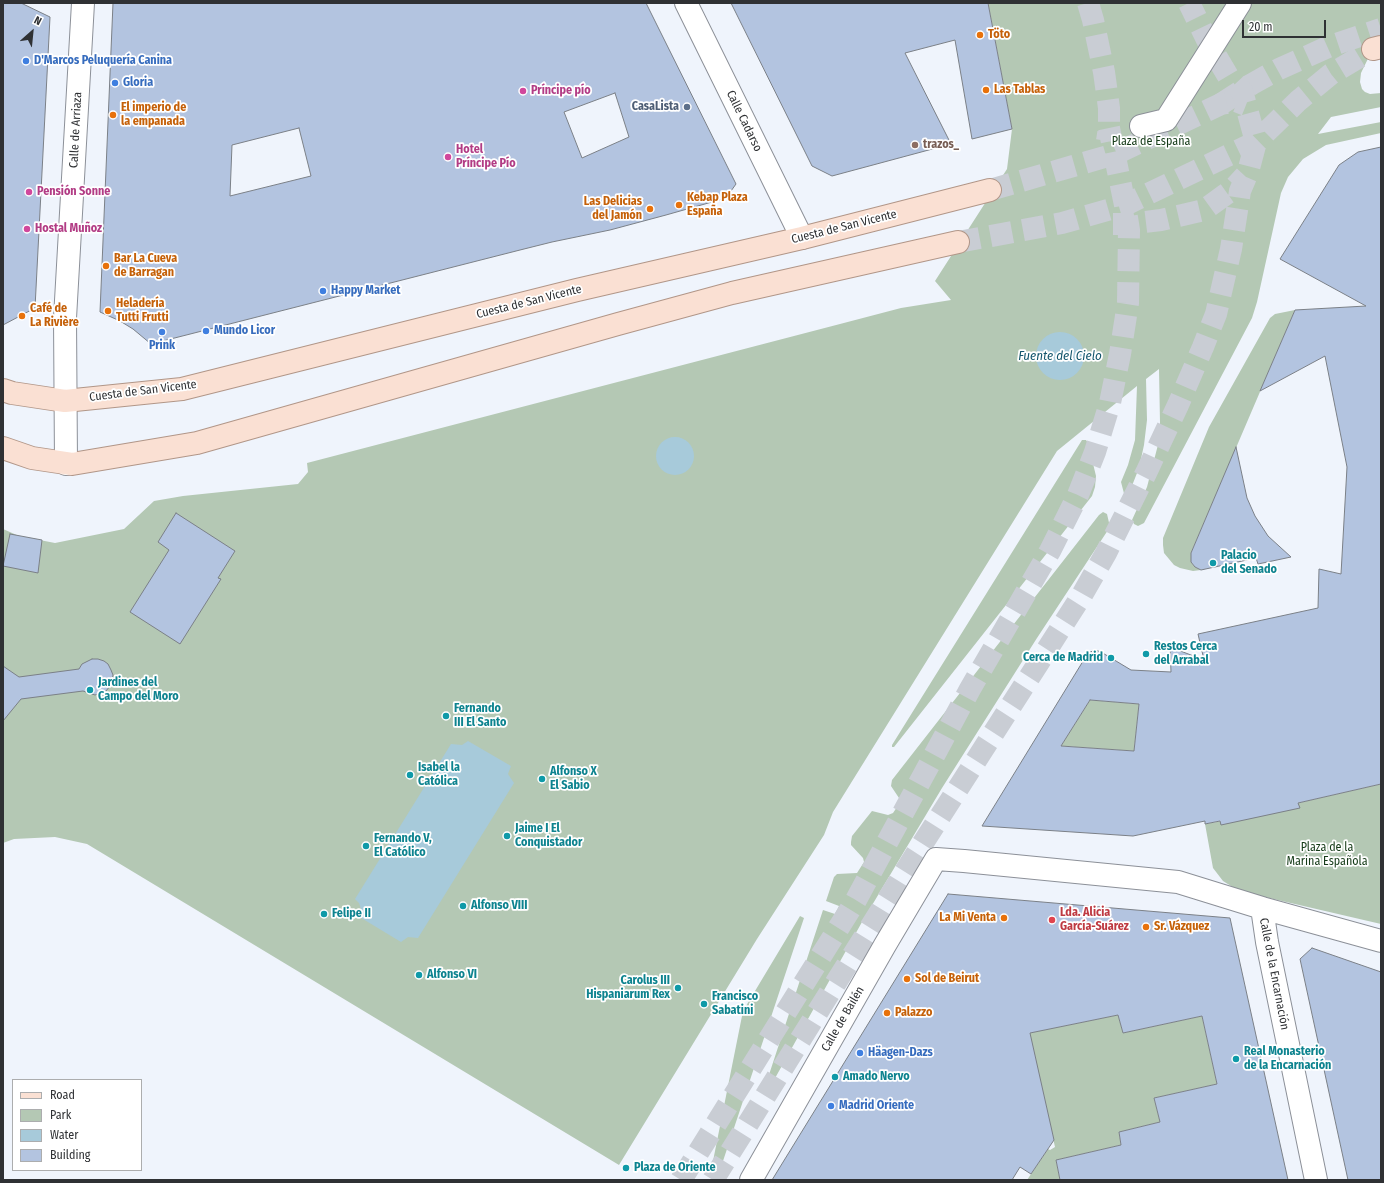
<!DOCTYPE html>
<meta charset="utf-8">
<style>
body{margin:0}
#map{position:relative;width:1384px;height:1183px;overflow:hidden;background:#eff4fc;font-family:"Fira Sans Condensed",sans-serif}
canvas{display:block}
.frame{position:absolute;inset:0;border:4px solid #2f3134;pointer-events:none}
.legend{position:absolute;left:12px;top:1079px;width:130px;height:92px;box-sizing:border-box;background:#fff;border:1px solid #acadae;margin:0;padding:5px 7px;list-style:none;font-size:12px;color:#2f3134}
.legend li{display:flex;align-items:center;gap:8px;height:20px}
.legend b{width:20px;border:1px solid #acadae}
.north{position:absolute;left:12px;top:12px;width:40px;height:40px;-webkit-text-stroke:3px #fff;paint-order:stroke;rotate:27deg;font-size:11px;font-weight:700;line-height:16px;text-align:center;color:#2f3134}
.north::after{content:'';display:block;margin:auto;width:14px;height:18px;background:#2f3134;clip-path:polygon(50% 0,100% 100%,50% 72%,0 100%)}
.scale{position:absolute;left:1242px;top:20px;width:84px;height:18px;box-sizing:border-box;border:2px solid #2f3134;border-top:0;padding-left:5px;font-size:12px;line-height:14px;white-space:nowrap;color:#2f3134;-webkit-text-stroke:3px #fff;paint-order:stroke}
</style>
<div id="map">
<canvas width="1384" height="1183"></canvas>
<div class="frame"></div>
<ul class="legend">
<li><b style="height:5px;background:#fae0d3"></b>Road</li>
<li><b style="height:11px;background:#b4c8b4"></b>Park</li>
<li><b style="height:11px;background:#a7cada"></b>Water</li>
<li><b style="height:11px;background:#b3c4e0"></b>Building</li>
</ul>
<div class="north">N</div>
<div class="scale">20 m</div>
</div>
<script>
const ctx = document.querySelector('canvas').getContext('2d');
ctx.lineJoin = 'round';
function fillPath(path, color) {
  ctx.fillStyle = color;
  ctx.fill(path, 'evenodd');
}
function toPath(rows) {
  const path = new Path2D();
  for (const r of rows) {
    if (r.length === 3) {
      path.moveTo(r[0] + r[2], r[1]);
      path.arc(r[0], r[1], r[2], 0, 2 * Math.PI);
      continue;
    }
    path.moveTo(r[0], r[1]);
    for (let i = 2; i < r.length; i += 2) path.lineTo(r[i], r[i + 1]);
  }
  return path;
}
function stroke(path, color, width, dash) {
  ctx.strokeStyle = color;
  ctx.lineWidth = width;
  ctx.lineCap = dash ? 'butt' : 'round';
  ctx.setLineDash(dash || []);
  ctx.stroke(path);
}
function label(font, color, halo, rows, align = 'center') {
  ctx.font = font + ' "Fira Sans Condensed",sans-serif';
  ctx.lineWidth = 3.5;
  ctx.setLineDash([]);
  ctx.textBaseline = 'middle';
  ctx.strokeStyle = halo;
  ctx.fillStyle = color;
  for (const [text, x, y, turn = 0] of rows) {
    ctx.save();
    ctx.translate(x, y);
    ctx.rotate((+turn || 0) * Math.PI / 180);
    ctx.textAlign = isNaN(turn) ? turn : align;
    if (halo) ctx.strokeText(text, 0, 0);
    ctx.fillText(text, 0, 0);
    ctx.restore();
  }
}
const green = toPath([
 [988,3,1381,3,1381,32,1361,73,1360,82,1362,89,1365,92,1370,94,1381,93,1381,107,1331,117,1318,134,1381,122,1381,133,1326,145,1303,159,1288,177,1281,193,1257,302,1252,318,1144,523,1138,526,1134,524,1132,520,1147,487,1159,441,1160,423,1159,369,1146,379,1147,420,1144,445,1139,468,1126,501,1121,482,1128,465,1135,440,1137,386,1057,451,833,812,824,835,757,939,619,1165,87,844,55,837,14,839,3,843,3,529,19,536,55,543,124,529,154,501,183,496,298,484,308,472,307,463,840,324,901,308,951,300,935,281,1007,169,1012,129],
 [1295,310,1191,553,1191,562,1195,567,1201,570,1193,571,1180,568,1174,565,1164,553,1163,545,1163,538,1209,427,1270,318,1275,314],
 [1082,440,1086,440,1088,443,1096,476,1095,487,1092,496,894,747,892,747,892,745],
 [1103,512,1107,514,1110,527,1037,638,942,788,862,922,769,1089,767,1092,764,1090,823,910,835,914,839,906,826,901,834,877,837,874,857,873,864,862,863,858,851,845,851,842,852,836,872,811,888,815,893,813,901,801,891,786,892,780,1099,515],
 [1090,700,1139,704,1134,751,1061,746],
 [1381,784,1381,924,1239,891,1223,881,1213,868,1205,824,1299,808,1298,803],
 [800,916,804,918,719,1173,716,1176,713,1175,711,1171,743,1011],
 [1118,1015,1123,1033,1202,1016,1217,1084,1154,1098,1160,1122,1119,1132,1121,1145,1056,1160,1060,1180,1027,1180,1048,1149,1050,1150,1055,1147,1029,1033]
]);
const water = toPath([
 [1060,356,24],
 [675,456,19],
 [468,741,511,766,508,774,514,783,418,938,408,937,401,942,358,916,361,909,359,903,355,899,451,744,462,745]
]);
const building = toPath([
 [3,3,21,3,50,17,35,308,3,325,3,3],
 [113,3,646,3,736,184,726,198,666,215,610,230,552,242,520,250,151,344,133,329,120,321,100,312,113,3],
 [615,93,629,137,582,158,564,112,615,93],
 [299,128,311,176,230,196,232,145,299,128],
 [731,3,988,3,1012,129,972,139,955,40,905,53,951,144,832,176,812,166,731,3],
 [1381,147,1381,784,1298,803,1300,808,1221,825,1220,821,1205,824,1205,821,1133,836,982,826,1088,653,1095,650,1101,652,1131,670,1171,672,1170,647,1204,660,1198,634,1318,608,1319,569,1341,574,1347,467,1325,356,1260,391,1295,310,1366,306,1280,259,1339,165,1358,152,1381,147],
 [1090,700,1139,704,1134,751,1061,746,1090,700],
 [1236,447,1247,498,1255,516,1268,536,1291,557,1258,564,1256,558,1201,570,1195,567,1191,562,1191,553,1236,447],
 [176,513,235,551,218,578,221,579,180,644,130,612,169,550,158,542,176,513],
 [10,534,42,540,38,573,3,566,10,534],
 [92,659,98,659,104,661,108,664,111,670,113,675,112,681,110,686,106,691,95,695,83,691,21,699,3,721,3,666,19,677,79,669,82,664,92,659],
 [948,894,1230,918,1288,1180,1060,1180,1056,1160,1121,1145,1119,1132,1160,1122,1154,1098,1217,1084,1202,1016,1123,1033,1118,1015,1030,1033,1054,1140,1031,1174,1020,1167,1012,1180,772,1180,948,894],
 [1312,948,1381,972,1381,1180,1348,1180,1300,959,1312,948]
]);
const minorTunnel = toPath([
 [1221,104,1252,84,1279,69,1330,46,1381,29]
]);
const majorTunnel = toPath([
 [1088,3,1093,20,1104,72,1109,108,1109,128,1107,141],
 [990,190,1115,154,1221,104,1236,101,1246,105],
 [1113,224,1128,224,1161,220,1204,210,1233,189,1245,176],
 [958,242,1062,223,1125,205,1256,142,1298,101,1331,74,1373,49],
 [681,1180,856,900,970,689,1050,551,1078,495,1095,452,1110,403,1120,354,1128,303,1129,230,1125,205,1109,128],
 [713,1180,916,854,1082,595,1106,553,1146,473,1178,405,1203,347,1216,314,1231,249,1240,191,1248,172,1256,142,1242,91,1228,76,1209,44,1189,3]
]);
const minor = toPath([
 [686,3,802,238],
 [1141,126,1166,120,1240,3],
 [66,464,65,318,83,3],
 [1262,908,1267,942,1316,1180],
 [751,1180,885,945,936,859,964,861,1178,882,1262,908,1381,941]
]);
const major = toPath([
 [1373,49,1381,47],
 [3,390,12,393,65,401,182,389,577,290,802,238,990,190],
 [3,448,32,458,72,464,197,443,618,324,732,293,958,242]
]);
const markers = [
 [980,35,4,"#e8710a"],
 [26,61,4,"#3f7fe0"],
 [115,83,4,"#3f7fe0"],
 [986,90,4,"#e8710a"],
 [523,91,4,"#d1479c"],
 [687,107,4,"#5c6f8a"],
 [113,115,4,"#e8710a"],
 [915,145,4,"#8d6e63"],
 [448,157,4,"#d1479c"],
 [29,192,4,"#d1479c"],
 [679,205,4,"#e8710a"],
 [650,209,4,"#e8710a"],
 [27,229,4,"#d1479c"],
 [106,266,4,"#e8710a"],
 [323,291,4,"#3f7fe0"],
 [108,311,4,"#e8710a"],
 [22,316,4,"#e8710a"],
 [206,331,4,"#3f7fe0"],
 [162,332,4,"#3f7fe0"],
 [1213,563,4,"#0f9aa8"],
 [1146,654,4,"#0f9aa8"],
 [1111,658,4,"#0f9aa8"],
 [90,690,4,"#0f9aa8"],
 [446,716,4,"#0f9aa8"],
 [410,775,4,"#0f9aa8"],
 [542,779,4,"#0f9aa8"],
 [507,836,4,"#0f9aa8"],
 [366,846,4,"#0f9aa8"],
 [463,906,4,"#0f9aa8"],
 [324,914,4,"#0f9aa8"],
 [1004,918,4,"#e8710a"],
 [1052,920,4,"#e0444e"],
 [1146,927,4,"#e8710a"],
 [419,975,4,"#0f9aa8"],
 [907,979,4,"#e8710a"],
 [678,988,4,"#0f9aa8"],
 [704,1004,4,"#0f9aa8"],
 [887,1013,4,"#e8710a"],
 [860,1053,4,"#3f7fe0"],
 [1236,1059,4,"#0f9aa8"],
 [835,1077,4,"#0f9aa8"],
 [831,1106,4,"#3f7fe0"],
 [626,1168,4,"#0f9aa8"]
];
const foodNames = [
 ["Töto",988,35],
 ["Las Tablas",994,90],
 ["El imperio de",121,108],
 ["la empanada",121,122],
 ["Kebap Plaza",687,198],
 ["España",687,212],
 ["Las Delicias",642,202,"right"],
 ["del Jamón",642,216,"right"],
 ["Bar La Cueva",114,259],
 ["de Barragan",114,273],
 ["Heladería",116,304],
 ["Tutti Frutti",116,318],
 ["Café de",30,309],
 ["La Rivière",30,323],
 ["La Mi Venta",996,918,"right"],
 ["Sr. Vázquez",1154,927],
 ["Sol de Beirut",915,979],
 ["Palazzo",895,1013]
];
const shopNames = [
 ["D'Marcos Peluquería Canina",34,61],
 ["Gloria",123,83],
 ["Happy Market",331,291],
 ["Mundo Licor",214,331],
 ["Prink",162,346,"center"],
 ["Häagen-Dazs",868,1053],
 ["Madrid Oriente",839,1106]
];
const hotelNames = [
 ["Príncipe pío",531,91],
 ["Hotel",456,150],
 ["Príncipe Pío",456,164],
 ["Pensión Sonne",37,192],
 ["Hostal Muñoz",35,229]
];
const serviceNames = [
 ["CasaLista",679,107]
];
const streetNames = [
 ["Calle Cadarso",744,121,64],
 ["Calle de Arriaza",76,130,-87],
 ["Cuesta de San Vicente",844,227,-14],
 ["Cuesta de San Vicente",529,302,-14],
 ["Cuesta de San Vicente",143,391,-7],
 ["Calle de la Encarnación",1274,974,79],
 ["Calle de Bailén",843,1019,-60]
];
const parkNames = [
 ["Plaza de España",1151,142],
 ["Plaza de la",1327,848],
 ["Marina Española",1327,862]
];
const educationNames = [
 ["trazos_",923,145]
];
const cultureNames = [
 ["Palacio",1221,556],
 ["del Senado",1221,570],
 ["Restos Cerca",1154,647],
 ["del Arrabal",1154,661],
 ["Cerca de Madrid",1103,658,"right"],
 ["Jardines del",98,683],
 ["Campo del Moro",98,697],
 ["Fernando",454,709],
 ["III El Santo",454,723],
 ["Isabel la",418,768],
 ["Católica",418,782],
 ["Alfonso X",550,772],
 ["El Sabio",550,786],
 ["Jaime I El",515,829],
 ["Conquistador",515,843],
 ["Fernando V,",374,839],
 ["El Católico",374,853],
 ["Alfonso VIII",471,906],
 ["Felipe II",332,914],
 ["Alfonso VI",427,975],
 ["Carolus III",670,981,"right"],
 ["Hispaniarum Rex",670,995,"right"],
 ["Francisco",712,997],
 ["Sabatini",712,1011],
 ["Real Monasterio",1244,1052],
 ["de la Encarnación",1244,1066],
 ["Amado Nervo",843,1077],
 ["Plaza de Oriente",634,1168]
];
const healthNames = [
 ["Lda. Alicia",1060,913],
 ["García-Suárez",1060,927]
];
const waterNames = [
 ["Fuente del Cielo",1060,356]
];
fillPath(green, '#b4c8b4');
fillPath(water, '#a7cada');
fillPath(building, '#b3c4e0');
stroke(building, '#7b8087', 1);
stroke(minorTunnel, '#c9cdd4', 22, [22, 11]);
stroke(majorTunnel, '#c9cdd4', 22, [22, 11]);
stroke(minor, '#8c9098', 24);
stroke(major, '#b19688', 24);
stroke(minor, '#fff', 22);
stroke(major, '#fae0d3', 22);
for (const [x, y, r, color] of markers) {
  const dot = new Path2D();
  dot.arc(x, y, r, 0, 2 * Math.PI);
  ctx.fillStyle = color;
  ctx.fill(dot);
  stroke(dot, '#fff', 1.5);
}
label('bold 12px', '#c56008', '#fff', foodNames, 'left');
label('bold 12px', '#366cbe', '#fff', shopNames, 'left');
label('bold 12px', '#b23c85', '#fff', hotelNames, 'left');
label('bold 12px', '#4e5e75', '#fff', serviceNames, 'right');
label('12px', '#2f3134', '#fff', streetNames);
label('12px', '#153b18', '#fff', parkNames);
label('bold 12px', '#785e54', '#fff', educationNames, 'left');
label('bold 12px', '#0d838f', '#fff', cultureNames, 'left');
label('bold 12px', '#be3a42', '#fff', healthNames, 'left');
label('italic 13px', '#12556c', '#fff', waterNames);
</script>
